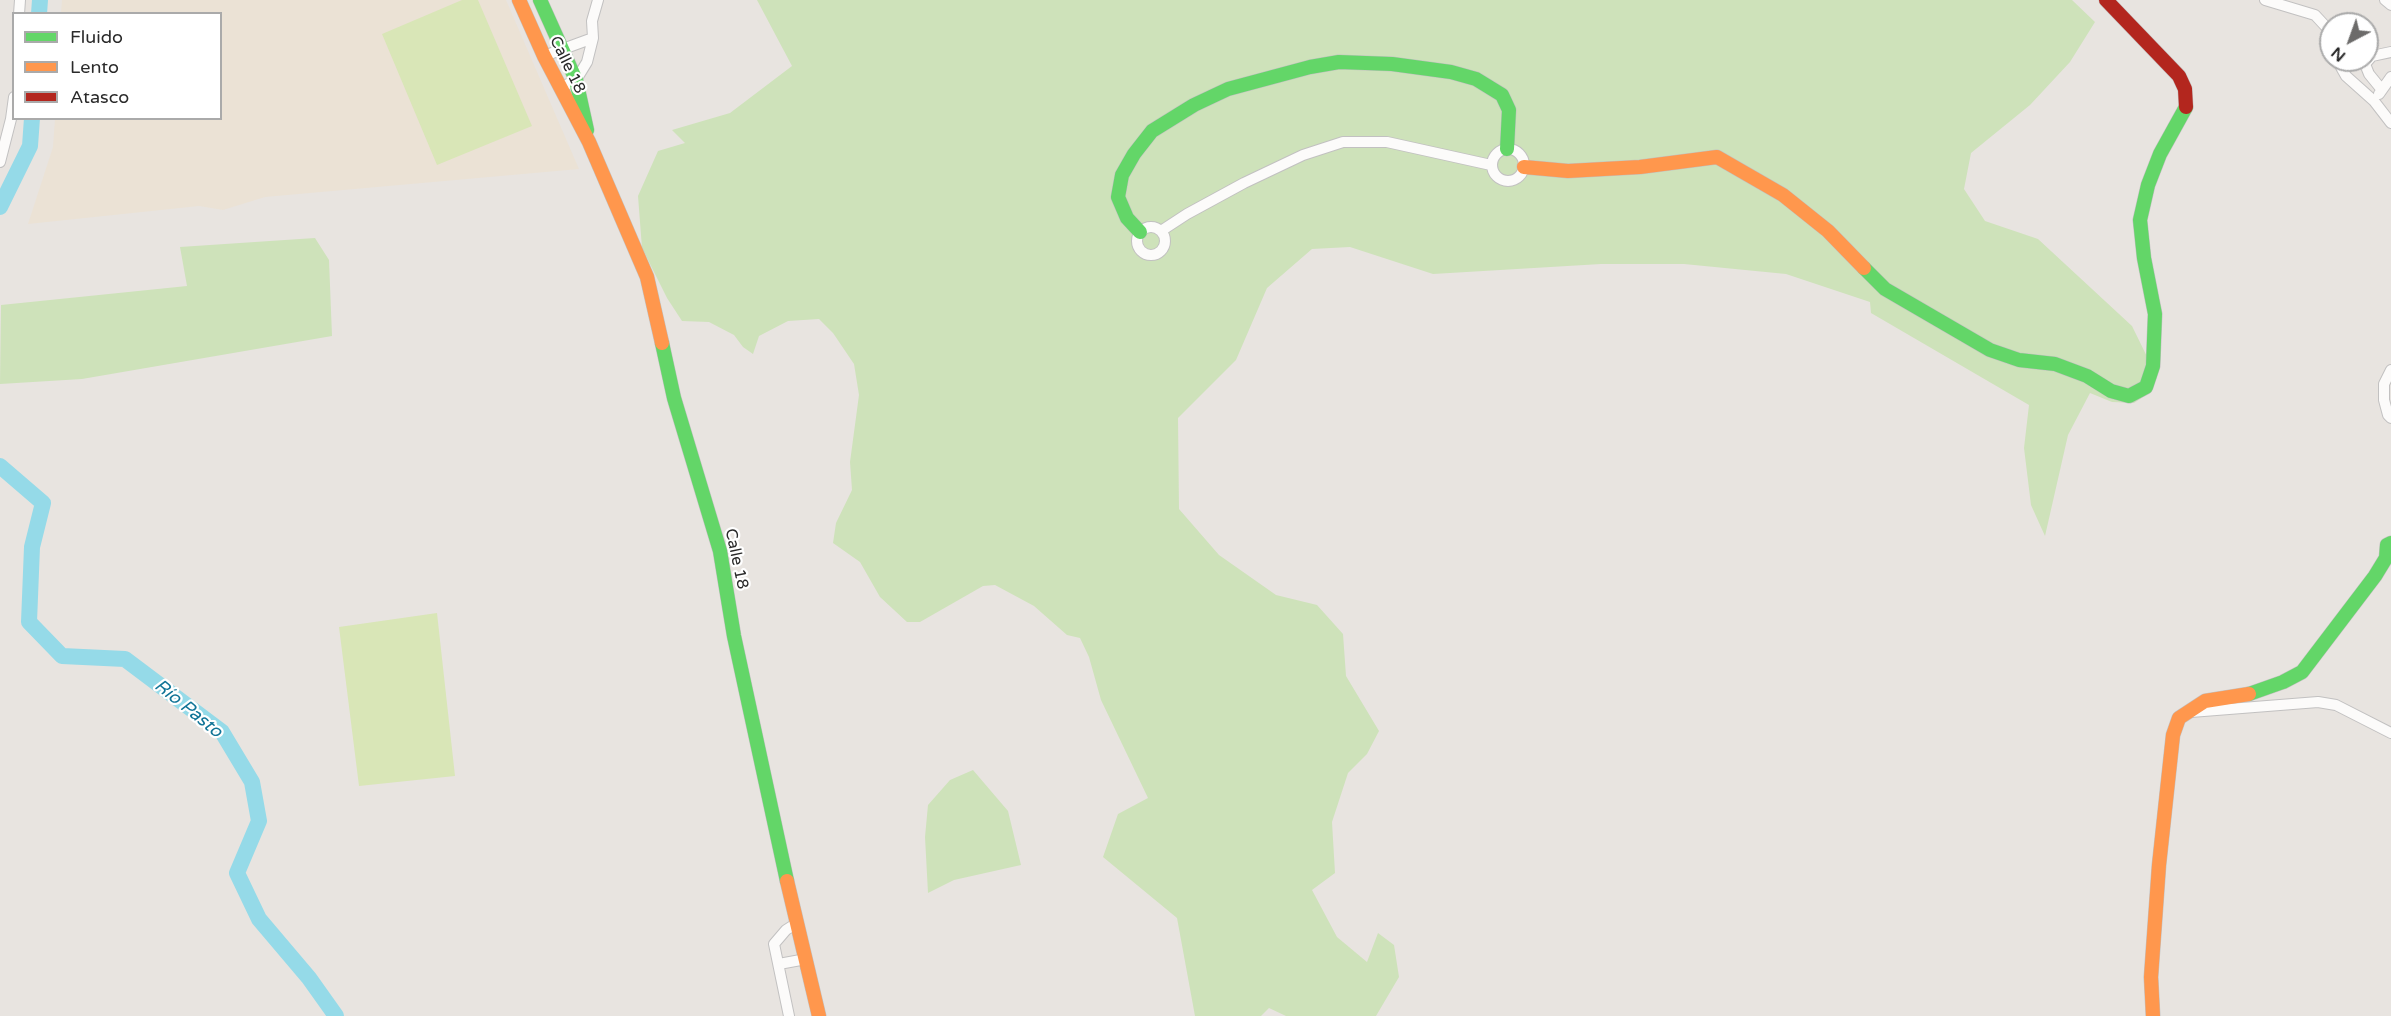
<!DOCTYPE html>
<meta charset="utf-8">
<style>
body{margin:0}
#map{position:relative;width:2391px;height:1016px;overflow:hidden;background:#e8e4e0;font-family:"Varela Round",sans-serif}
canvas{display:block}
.legend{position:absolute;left:12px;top:12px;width:210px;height:108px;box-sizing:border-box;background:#fff;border:2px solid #aaa;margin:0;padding:8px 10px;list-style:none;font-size:18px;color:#2a2a2a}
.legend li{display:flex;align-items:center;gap:12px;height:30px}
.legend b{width:30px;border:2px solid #aaa}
.north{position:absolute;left:2319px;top:12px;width:60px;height:60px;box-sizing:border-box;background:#fff;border:2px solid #aaa;border-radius:50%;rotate:221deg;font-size:16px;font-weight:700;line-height:24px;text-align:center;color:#2a2a2a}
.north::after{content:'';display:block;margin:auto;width:21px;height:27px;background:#6c6b6a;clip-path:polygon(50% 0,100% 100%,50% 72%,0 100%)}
</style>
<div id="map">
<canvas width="2391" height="1016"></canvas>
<ul class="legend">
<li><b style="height:8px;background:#63d668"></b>Fluido</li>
<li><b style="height:8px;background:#ff974d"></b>Lento</li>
<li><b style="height:8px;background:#b3261e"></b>Atasco</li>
</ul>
<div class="north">N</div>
</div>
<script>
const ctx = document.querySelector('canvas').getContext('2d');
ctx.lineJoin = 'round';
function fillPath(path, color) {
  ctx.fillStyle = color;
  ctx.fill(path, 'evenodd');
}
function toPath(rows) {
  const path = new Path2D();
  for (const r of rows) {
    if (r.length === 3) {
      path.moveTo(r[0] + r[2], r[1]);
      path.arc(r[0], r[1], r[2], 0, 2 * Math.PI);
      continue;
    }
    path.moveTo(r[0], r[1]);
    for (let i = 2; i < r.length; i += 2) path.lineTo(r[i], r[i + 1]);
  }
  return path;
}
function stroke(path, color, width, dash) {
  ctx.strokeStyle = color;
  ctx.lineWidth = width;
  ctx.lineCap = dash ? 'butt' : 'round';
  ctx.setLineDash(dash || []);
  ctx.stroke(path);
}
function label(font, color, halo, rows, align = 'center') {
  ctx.font = font + ' "Varela Round",sans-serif';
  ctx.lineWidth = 4.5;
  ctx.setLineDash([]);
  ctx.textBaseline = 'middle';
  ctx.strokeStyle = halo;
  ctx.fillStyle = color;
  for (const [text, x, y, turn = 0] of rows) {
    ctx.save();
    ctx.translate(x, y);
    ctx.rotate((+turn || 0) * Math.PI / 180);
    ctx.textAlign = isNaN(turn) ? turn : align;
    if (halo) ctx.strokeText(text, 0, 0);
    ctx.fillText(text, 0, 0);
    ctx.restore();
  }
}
const education = toPath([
 [62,0,506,0,579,169,265,197,223,210,199,206,28,224,53,147,55,119,220,118,220,14,61,13]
]);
const green = toPath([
 [757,0,2072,0,2095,22,2070,62,2030,105,1971,153,1964,189,1985,221,2038,239,2132,326,2157,377,2149,393,2134,403,2112,402,2090,393,2068,435,2045,536,2031,505,2024,448,2029,405,1871,313,1870,302,1786,274,1684,264,1601,264,1433,274,1350,247,1312,249,1267,288,1236,360,1178,418,1179,509,1219,555,1276,595,1317,605,1343,634,1346,676,1379,731,1367,754,1348,773,1332,822,1335,873,1312,890,1337,937,1367,962,1378,933,1394,945,1399,977,1376,1016,1286,1016,1269,1008,1261,1016,1195,1016,1177,918,1103,857,1118,814,1148,798,1101,700,1089,657,1080,638,1067,635,1034,606,995,585,983,586,920,622,907,622,880,597,860,562,833,543,836,523,852,490,850,462,859,395,854,364,833,333,819,319,788,321,759,336,753,354,743,347,734,335,709,322,682,321,667,298,642,248,638,196,658,151,685,143,672,130,730,113,792,66],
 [315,238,329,260,332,336,82,379,0,384,1,305,187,286,180,247],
 [973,770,1008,811,1021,865,954,880,928,893,925,837,928,805,950,780]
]);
const pitch = toPath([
 [462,0,478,0,532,126,437,165,382,34],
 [437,613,455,776,359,786,339,627]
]);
const river = toPath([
 [39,14,40,0],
 [0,207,30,146,32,118],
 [0,466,43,503,32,547,29,622,62,656,125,659,222,732,252,782,259,821,237,873,259,919,309,978,336,1016]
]);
const street = toPath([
 [2265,0,2315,15,2328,29,2331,42],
 [2385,0,2391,5],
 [19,14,20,0],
 [544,56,593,38],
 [2337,60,2346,76,2374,101,2391,123],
 [560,88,576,80,587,62,593,38,592,21,598,0],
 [2382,90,2369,74,2365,64,2372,56,2391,52],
 [2379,94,2391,77],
 [1508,165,16],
 [0,162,11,119,14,97],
 [1151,241,14],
 [1161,231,1187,214,1244,183,1303,155,1343,142,1387,142,1491,165],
 [2391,370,2384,384,2384,400,2388,415,2391,418],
 [2191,712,2318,702,2336,705,2391,733],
 [779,964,806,959],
 [789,1016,774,944,786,930,797,923]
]);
const fast = toPath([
 [540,0,576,80,587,130],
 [1140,232,1127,218,1118,197,1122,175,1134,154,1152,131,1194,105,1228,89,1310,67,1339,62,1392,64,1451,72,1476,79,1502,95,1509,110,1507,149],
 [1864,268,1885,289,1990,350,2019,360,2055,364,2087,376,2111,391,2129,396,2146,387,2153,366,2155,314,2144,258,2140,220,2148,185,2160,154,2186,107],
 [662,343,674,398,720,551,734,636,787,881],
 [2249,694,2283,682,2302,672,2375,576,2386,558,2387,545,2391,543]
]);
const slow = toPath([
 [519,0,544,56,589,142,647,277,662,343],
 [1524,167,1568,171,1640,167,1717,157,1783,195,1828,231,1864,268],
 [787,881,819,1016],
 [2153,1016,2151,977,2159,865,2173,735,2179,718,2205,701,2249,694]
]);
const jam = toPath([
 [2106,0,2179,76,2185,89,2186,107]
]);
const streetNames = [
 ["Calle 18",567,65,64],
 ["Calle 18",736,559,78]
];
const waterNames = [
 ["Río Pasto",188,709,39]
];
fillPath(education, '#ebe2d5');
fillPath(green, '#cee2ba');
fillPath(pitch, '#d9e6b7');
stroke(river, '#95dae8', 16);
stroke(street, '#c2c1c1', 12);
stroke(fast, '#c2c1c1', 15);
stroke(slow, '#c2c1c1', 15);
stroke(jam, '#c2c1c1', 15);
stroke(street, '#fcfbfa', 10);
stroke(fast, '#63d668', 14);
stroke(slow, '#ff974d', 14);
stroke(jam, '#b3261e', 14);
label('16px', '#2a2a2a', '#fff', streetNames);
label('italic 18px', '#117497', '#fff', waterNames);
</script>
